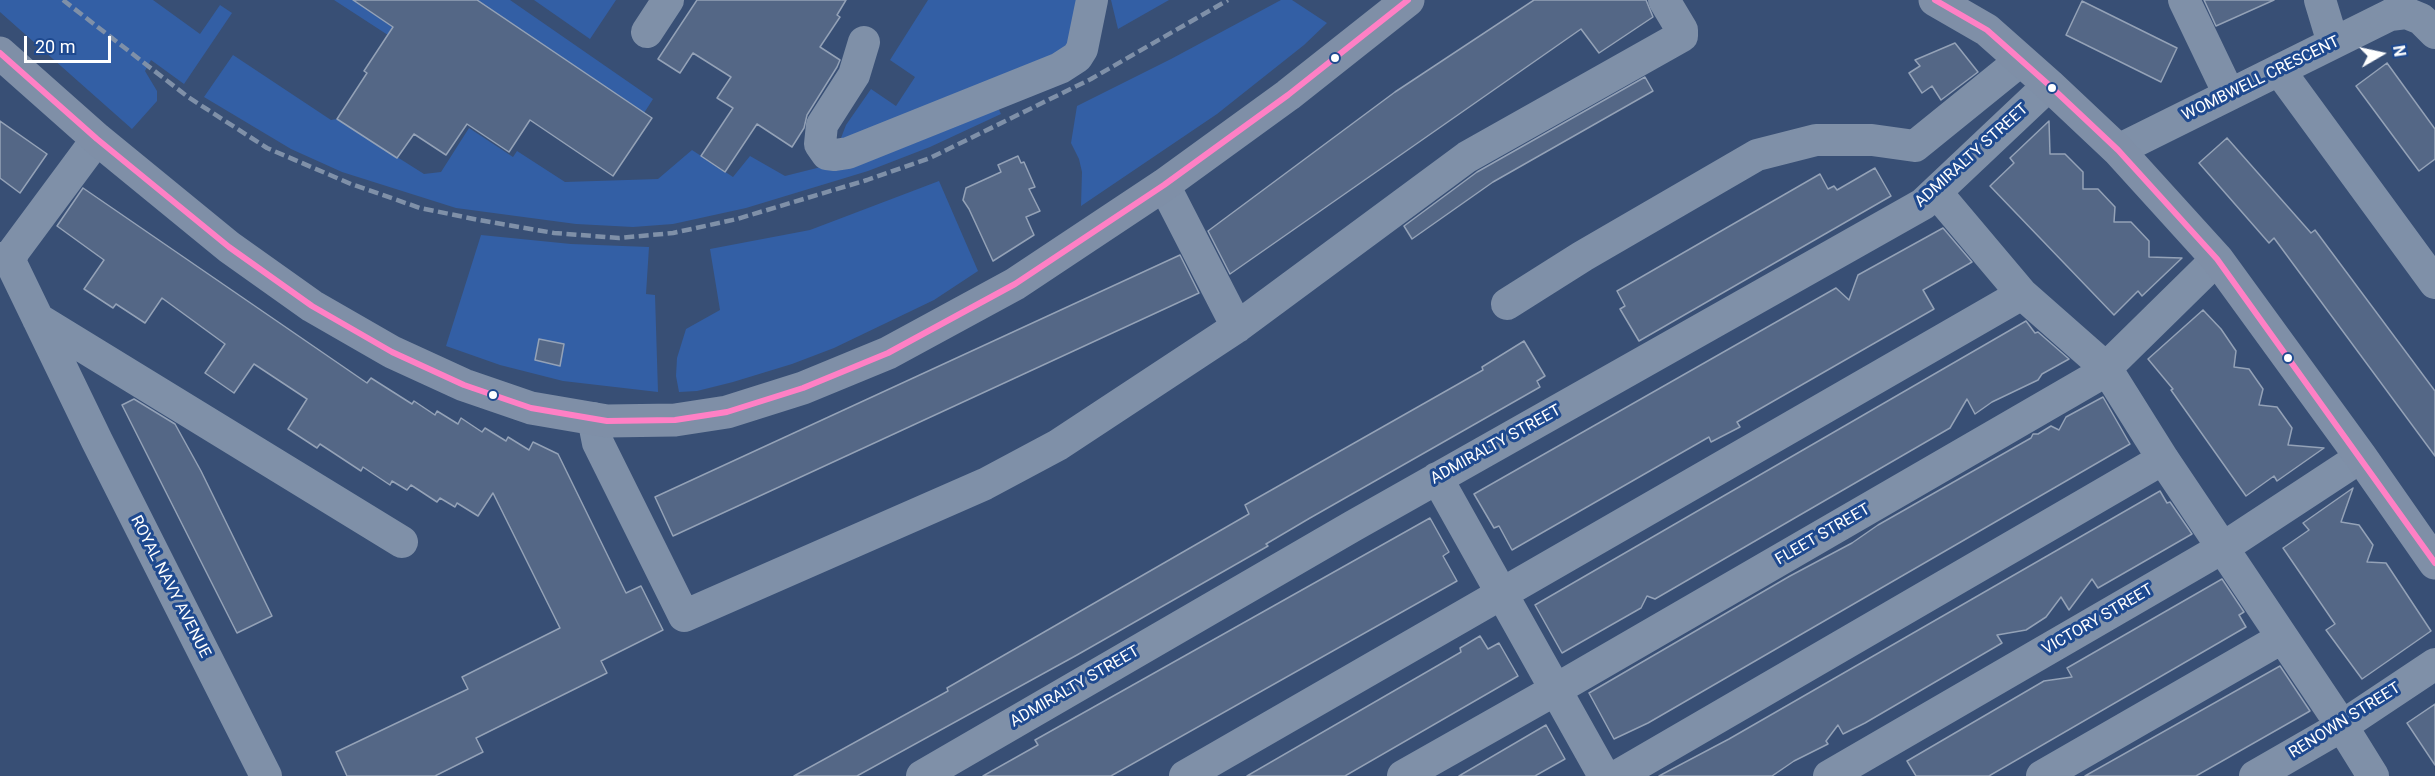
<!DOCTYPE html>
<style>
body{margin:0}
#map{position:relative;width:2435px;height:776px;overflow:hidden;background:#384f75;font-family:Roboto,sans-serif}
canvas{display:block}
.north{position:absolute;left:2351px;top:24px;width:60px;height:60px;-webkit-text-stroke:4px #1e498f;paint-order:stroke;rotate:81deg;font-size:16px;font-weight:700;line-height:24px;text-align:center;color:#fff}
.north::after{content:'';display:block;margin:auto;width:21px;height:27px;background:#fff;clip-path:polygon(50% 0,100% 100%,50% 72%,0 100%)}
.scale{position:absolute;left:24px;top:36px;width:87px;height:27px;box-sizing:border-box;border:3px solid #fff;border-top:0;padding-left:8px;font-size:18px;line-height:21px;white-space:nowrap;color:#fff;-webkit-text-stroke:4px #1e498f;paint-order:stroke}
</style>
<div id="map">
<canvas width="2435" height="776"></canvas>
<div class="north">N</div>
<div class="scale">20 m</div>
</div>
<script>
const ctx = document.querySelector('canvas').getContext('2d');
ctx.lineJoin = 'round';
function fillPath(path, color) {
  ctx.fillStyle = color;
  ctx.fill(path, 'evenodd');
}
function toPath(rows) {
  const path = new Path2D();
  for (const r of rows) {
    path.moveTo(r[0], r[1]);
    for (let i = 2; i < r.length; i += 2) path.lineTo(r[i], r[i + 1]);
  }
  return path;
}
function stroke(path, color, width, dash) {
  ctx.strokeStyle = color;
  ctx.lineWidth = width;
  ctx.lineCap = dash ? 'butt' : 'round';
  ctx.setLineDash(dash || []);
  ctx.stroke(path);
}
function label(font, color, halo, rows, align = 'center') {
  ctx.font = font + ' Roboto,sans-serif';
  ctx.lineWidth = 6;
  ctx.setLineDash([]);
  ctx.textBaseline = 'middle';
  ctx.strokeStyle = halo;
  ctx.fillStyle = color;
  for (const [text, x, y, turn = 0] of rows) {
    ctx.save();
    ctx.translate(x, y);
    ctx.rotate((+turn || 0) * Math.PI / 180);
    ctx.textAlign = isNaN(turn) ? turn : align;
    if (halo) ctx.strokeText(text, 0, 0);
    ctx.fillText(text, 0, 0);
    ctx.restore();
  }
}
const green = toPath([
 [0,0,153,0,200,34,220,5,232,13,184,84,151,60,145,71,157,91,157,101,132,129,0,12],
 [334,0,353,0,474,82,471,89],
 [477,0,510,0,653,99,644,113],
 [534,0,616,0,590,39],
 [928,0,1082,0,1069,50,845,144,841,138,846,125,871,89,896,106,915,77,890,60],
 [1111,0,1169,0,1118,29],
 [1281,0,1292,0,1327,23,1304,45,1217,114,1081,206,1082,172,1079,159,1071,143,1077,106,1171,59],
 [233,55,331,120,337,119,424,174,441,172,469,128,513,157,517,151,565,182,658,179,692,150,733,177,750,156,785,176,849,160,995,101,1001,114,930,147,868,171,746,208,673,224,633,227,576,224,456,208,342,172,291,149,204,97],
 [939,181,978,271,934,300,834,348,792,364,733,382,697,391,679,392,676,376,677,358,686,329,720,310,710,249,810,230],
 [481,235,571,244,649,247,646,294,655,295,658,392,563,381,500,365,446,346]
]);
const building = toPath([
 [353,0,477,0,652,118,613,176,530,120,509,152,467,124,446,155,414,134,397,158,337,119,367,73,364,71,393,27,353,0],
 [697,0,846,0,837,15,840,17,820,47,840,60,837,67,807,115,804,128,792,147,757,124,725,172,701,156,733,108,717,98,731,77,693,53,680,73,658,59,697,0],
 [1534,0,1646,0,1653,17,1599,53,1581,29,1230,274,1208,231,1395,92,1534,0],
 [2204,0,2274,0,2216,26,2204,0],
 [2082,1,2177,48,2161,82,2066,35,2082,1],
 [1955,43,1978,72,1941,100,1932,86,1922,93,1909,73,1920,66,1915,60,1955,43],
 [2387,63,2435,129,2435,159,2419,171,2356,86,2387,63],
 [1645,77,1653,91,1493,182,1412,239,1404,226,1477,172,1645,77],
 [0,121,47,154,20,193,0,178,0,121],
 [2049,121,2050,154,2065,154,2083,172,2083,189,2098,189,2115,207,2114,222,2131,222,2149,241,2149,257,2182,258,2142,296,2138,291,2114,315,1990,186,2014,163,2010,158,2049,121],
 [2227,138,2311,233,2315,230,2435,391,2435,456,2274,238,2269,243,2199,163,2227,138],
 [1018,156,1021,163,1024,162,1035,187,1029,189,1040,211,1026,217,1034,235,993,261,969,209,963,200,966,188,1001,172,998,165,1018,156],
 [1875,168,1891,196,1639,341,1620,309,1625,306,1617,291,1820,174,1828,189,1834,186,1837,190,1875,168],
 [83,188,367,383,371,378,412,404,414,401,435,415,437,411,458,424,461,418,482,432,485,428,506,441,508,437,529,450,533,442,558,454,626,593,641,586,663,630,601,661,607,673,476,738,483,752,435,776,347,776,336,752,468,689,462,677,560,628,493,493,478,516,457,503,455,507,440,498,437,502,411,485,407,490,392,481,390,485,363,467,361,471,320,444,317,448,288,429,307,399,254,364,234,393,205,373,225,344,162,298,145,323,116,304,113,308,84,289,104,260,57,226,83,188],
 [1943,228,1972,262,1923,290,1934,309,1737,422,1740,427,1711,442,1709,437,1512,550,1499,526,1494,528,1474,494,1836,288,1849,300,1858,275,1943,228],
 [1180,255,1199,293,673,536,655,497,1180,255],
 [2203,310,2221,329,2236,351,2234,367,2249,369,2263,389,2259,405,2277,407,2292,428,2288,445,2324,448,2277,481,2274,476,2246,496,2171,390,2173,389,2148,359,2203,310],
 [2026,321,2035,333,2038,332,2069,359,2042,374,2038,380,1992,402,1975,414,1967,399,1950,428,1655,599,1647,596,1641,608,1562,653,1535,605,2026,321],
 [539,339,564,344,560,366,535,360,539,339],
 [1524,341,1545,376,1537,381,1540,387,1310,518,1266,544,1268,546,1077,655,857,776,794,776,948,691,947,688,1249,514,1245,505,1483,370,1482,367,1524,341],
 [2103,397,2130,444,1648,723,1614,739,1589,693,1790,576,1852,543,1878,525,2031,438,2033,434,2038,434,2051,426,2059,430,2066,417,2103,397],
 [134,399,175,424,201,471,272,616,237,633,122,405,134,399],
 [2353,488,2341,522,2359,525,2373,545,2367,562,2386,563,2431,631,2362,679,2326,630,2335,624,2283,548,2309,530,2303,523,2353,488],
 [2160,491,2167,503,2170,502,2192,534,2098,588,2092,579,2069,610,2061,597,2046,617,2026,630,1997,635,2002,643,1865,723,1843,734,1838,725,1826,741,1828,744,1794,761,1772,776,1659,776,1729,739,2160,491],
 [1430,518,1449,552,1443,556,1457,581,1111,776,983,776,1038,745,1035,740,1430,518],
 [2222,579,2244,612,2239,615,2246,627,1989,776,1916,776,1907,761,2044,681,2072,677,2067,668,2222,579],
 [1480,636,1488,649,1499,643,1518,676,1345,776,1247,776,1437,666,1461,652,1460,648,1480,636],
 [2280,666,2310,711,2196,776,2085,776,2280,666],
 [2435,704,2435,765,2407,723,2435,704],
 [1546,725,1565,759,1535,776,1459,776,1546,725]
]);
const minor = toPath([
 [2184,0,2229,94],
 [2320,0,2333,43],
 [647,32,668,0],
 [864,42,854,75,822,125,820,144,827,154,835,155,848,153,1060,68,1077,57,1082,49,1092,0],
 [2279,70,2435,283],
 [2118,150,2390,15,2406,13,2421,19,2435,33],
 [1164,185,1237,327],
 [1936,192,2022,294,2106,368,2163,459,2342,726,2373,776],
 [0,258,10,261,97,441,266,776],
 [10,261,14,251,97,139],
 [1507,304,1583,256,1757,155,1816,140,1872,140,1915,146,2020,61],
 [38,319,402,542],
 [593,418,598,443,684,616,985,484,1058,445,1237,327,1467,157,1682,36,1682,30,1664,0],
 [1437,478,1604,776],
 [922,776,1353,526,1923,204,2049,85],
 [1185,776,2022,294],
 [1403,776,1555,690,2092,379,2106,368,2217,259],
 [1617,776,2163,459],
 [1829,776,2224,547,2361,457],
 [2042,776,2282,638],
 [2255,776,2342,726,2435,664]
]);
const major = toPath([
 [1935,0,1987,30,2049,85,2118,150,2217,259,2361,457,2435,563],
 [0,53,97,139,229,247,312,306,392,352,464,385,531,408,607,421,675,420,727,412,803,388,888,353,1015,284,1164,185,1288,95,1408,0]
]);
const rail = toPath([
 [63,0,188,97,267,148,351,184,420,208,479,220,554,233,619,238,673,233,737,219,867,180,930,158,1091,79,1228,0]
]);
const bus1 = toPath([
 [1935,0,1987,30,2049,85,2118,150,2217,259,2435,563],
 [0,53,97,139,229,247,312,306,392,352,464,385,531,408,607,421,675,420,727,412,803,388,888,353,1015,284,1164,185,1288,95,1408,0]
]);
const markers = [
 [1335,58,5,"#fff"],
 [2052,88,5,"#fff"],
 [2288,358,5,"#fff"],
 [493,395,5,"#fff"]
];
const streetNames = [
 ["WOMBWELL CRESCENT",2261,79,-26],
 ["ADMIRALTY STREET",1972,156,-42],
 ["ADMIRALTY STREET",1496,445,-29],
 ["FLEET STREET",1823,535,-30],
 ["ROYAL NAVY AVENUE",170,587,63],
 ["VICTORY STREET",2098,620,-30],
 ["ADMIRALTY STREET",1075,687,-30],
 ["RENOWN STREET",2345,721,-32]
];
fillPath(green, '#335fa5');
fillPath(building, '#546786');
stroke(building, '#94a2b7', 1.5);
stroke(minor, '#7f90a8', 32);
stroke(major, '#7f8fa7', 33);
stroke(rail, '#7f90a8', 4.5, [10, 4.5]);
stroke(bus1, '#ff80c5', 6);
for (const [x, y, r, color] of markers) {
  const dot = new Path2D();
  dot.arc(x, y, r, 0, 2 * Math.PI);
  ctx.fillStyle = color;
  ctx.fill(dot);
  stroke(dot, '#1e498f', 2);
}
label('16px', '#fff', '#1e498f', streetNames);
</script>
